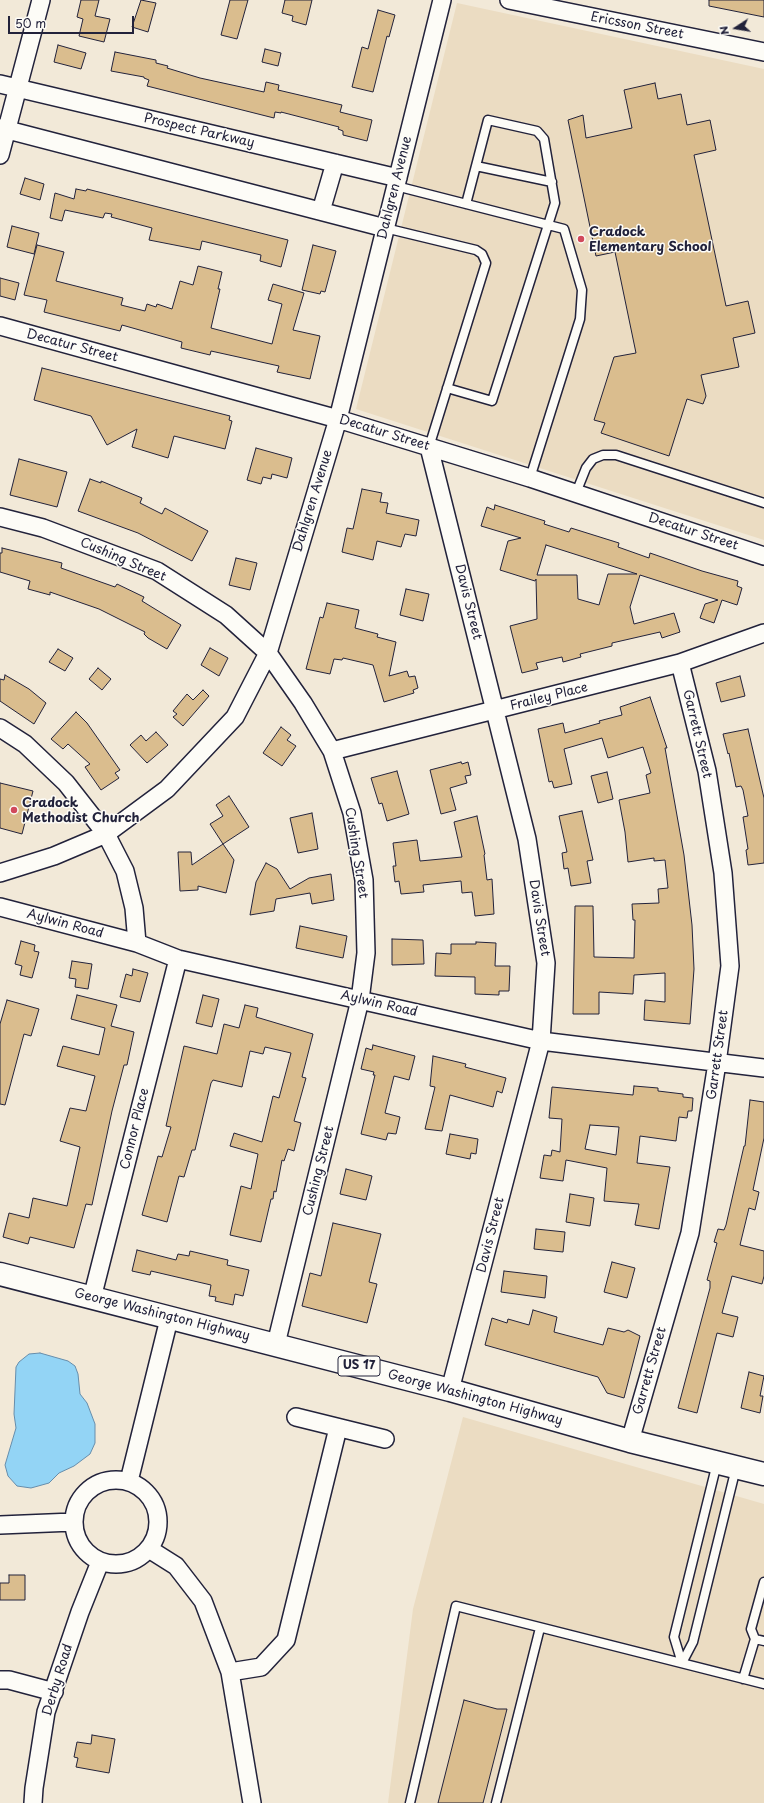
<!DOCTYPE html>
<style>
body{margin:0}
#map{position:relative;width:764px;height:1803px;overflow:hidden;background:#f2e9d8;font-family:"Playpen Sans",sans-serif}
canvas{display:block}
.north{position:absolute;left:716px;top:8px;width:40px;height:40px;-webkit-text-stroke:3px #fdfcf7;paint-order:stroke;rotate:258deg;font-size:11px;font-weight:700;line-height:16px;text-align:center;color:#22223b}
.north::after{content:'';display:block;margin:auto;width:14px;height:18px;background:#22223b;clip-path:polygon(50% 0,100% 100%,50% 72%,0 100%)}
.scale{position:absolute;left:8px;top:16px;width:126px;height:18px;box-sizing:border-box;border:2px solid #22223b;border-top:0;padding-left:5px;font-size:12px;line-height:14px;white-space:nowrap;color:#22223b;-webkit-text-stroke:3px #fdfcf7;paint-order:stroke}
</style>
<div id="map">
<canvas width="764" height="1803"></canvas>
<div class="north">N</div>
<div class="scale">50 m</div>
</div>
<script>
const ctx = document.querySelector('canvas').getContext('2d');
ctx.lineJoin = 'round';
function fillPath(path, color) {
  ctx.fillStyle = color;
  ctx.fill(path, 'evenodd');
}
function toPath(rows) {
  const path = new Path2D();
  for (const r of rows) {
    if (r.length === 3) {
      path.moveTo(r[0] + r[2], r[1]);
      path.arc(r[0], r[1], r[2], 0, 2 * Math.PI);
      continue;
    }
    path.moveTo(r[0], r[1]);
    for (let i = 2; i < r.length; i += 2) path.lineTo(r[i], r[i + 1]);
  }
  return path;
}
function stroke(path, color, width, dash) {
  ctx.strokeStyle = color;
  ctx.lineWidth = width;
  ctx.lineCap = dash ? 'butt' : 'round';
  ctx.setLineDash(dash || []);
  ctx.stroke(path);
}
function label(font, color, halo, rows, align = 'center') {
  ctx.font = font + ' "Playpen Sans",sans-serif';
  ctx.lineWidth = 3;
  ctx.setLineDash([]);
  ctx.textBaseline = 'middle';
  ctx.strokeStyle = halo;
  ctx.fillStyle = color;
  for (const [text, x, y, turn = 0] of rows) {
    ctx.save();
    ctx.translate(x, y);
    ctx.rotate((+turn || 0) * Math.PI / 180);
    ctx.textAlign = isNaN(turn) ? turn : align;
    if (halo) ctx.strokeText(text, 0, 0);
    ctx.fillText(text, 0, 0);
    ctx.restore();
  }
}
const built = toPath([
 [457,3,764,69,764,540,356,409],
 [463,1417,764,1504,764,1803,388,1803,413,1609]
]);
const water = toPath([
 [40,1353,68,1361,75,1366,78,1374,80,1394,87,1403,95,1424,95,1443,90,1454,74,1466,59,1473,49,1483,31,1488,17,1486,8,1476,5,1465,16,1428,14,1414,16,1367,19,1362,29,1354,40,1353]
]);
const building = toPath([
 [81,0,99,0,95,16,110,19,104,42,79,36,83,19,77,17,81,0],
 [141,0,156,3,148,32,132,27,141,0],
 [230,0,248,0,237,39,221,35,230,0],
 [285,0,312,0,306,25,292,21,293,16,282,13,285,0],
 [709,0,764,0,764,17,709,6,709,0],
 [378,10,395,15,389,37,387,36,373,92,352,87,362,47,368,49,378,10],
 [58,45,86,53,81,69,54,62,58,45],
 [265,49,281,53,278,66,262,62,265,49],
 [115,52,156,60,156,63,168,66,167,68,200,78,264,92,266,82,279,85,278,90,342,105,340,112,372,120,367,141,343,135,343,131,338,129,339,127,281,112,281,113,275,112,274,118,147,86,149,80,144,78,144,77,111,71,115,52],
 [655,83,658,99,681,94,687,125,710,120,716,150,694,155,726,306,748,301,755,333,733,338,739,367,701,375,706,396,703,404,687,399,669,456,601,433,605,423,594,420,614,357,636,353,615,252,596,256,568,120,583,115,586,138,632,128,624,90,655,83],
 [25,178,44,184,40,200,20,194,25,178],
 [76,189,86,191,87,189,288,240,281,267,260,261,261,255,202,241,200,250,149,240,152,228,111,217,112,214,105,213,103,218,65,210,62,221,50,218,55,193,74,199,76,189],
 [12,226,39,233,34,254,7,247,12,226],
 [37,245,64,252,56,281,123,298,121,305,145,311,147,304,156,307,157,304,172,309,180,281,193,285,198,266,222,272,218,289,220,289,211,328,272,344,282,304,268,300,273,284,304,293,293,330,320,336,310,379,277,372,279,366,211,351,210,355,181,348,182,342,122,325,120,331,44,312,47,300,24,295,37,245],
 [313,245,336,251,325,292,321,291,320,294,302,290,313,245],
 [0,278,19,283,15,300,0,296,0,278],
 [42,368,230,416,229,420,232,421,225,449,174,436,168,458,132,447,137,429,107,445,91,416,34,400,42,368],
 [256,448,292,458,287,478,272,474,271,479,263,477,261,484,247,480,256,448],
 [19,459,67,472,57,507,10,495,19,459],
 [90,479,101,483,101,481,142,498,140,503,162,514,165,508,208,531,192,561,138,533,78,511,90,479],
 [362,489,382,493,380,502,388,503,386,513,419,520,416,536,405,534,401,547,377,541,373,560,342,552,347,528,353,529,362,489],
 [495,505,545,521,544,524,569,532,571,528,619,543,618,547,649,558,650,553,702,571,738,581,737,586,742,588,737,605,722,600,714,623,700,618,705,604,718,600,640,575,630,607,634,624,674,613,680,632,662,638,660,632,612,643,612,646,580,654,581,657,563,662,562,657,536,663,538,669,522,673,510,626,537,619,536,579,535,581,500,570,508,541,521,538,481,526,487,507,494,510,495,505],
 [546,545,637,574,608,574,599,605,578,599,577,575,537,575,546,545],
 [2,548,62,563,61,568,115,587,117,584,144,597,142,601,181,625,167,649,148,638,144,634,145,632,99,609,50,592,50,595,28,589,30,581,0,572,0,553,2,553,2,548],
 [236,558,257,563,250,590,229,585,236,558],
 [406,589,429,594,423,621,400,615,406,589],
 [327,603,359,610,355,628,378,634,377,637,396,642,389,676,407,671,409,677,415,676,418,688,413,690,414,693,384,702,373,665,343,658,342,660,334,659,330,674,306,669,320,617,323,618,327,603],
 [210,648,228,658,219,676,201,665,210,648],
 [58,649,73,658,65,671,49,662,58,649],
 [98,668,111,679,102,690,89,679,98,668],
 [5,675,29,689,46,703,34,724,0,701,0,679,4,680,5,675],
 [740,676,745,696,721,702,716,683,740,676],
 [203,690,209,696,183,726,173,717,177,714,173,711,187,694,193,700,203,690],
 [650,697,667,748,665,748,684,855,692,925,694,969,690,1024,644,1020,645,1000,665,1002,665,973,634,975,633,994,599,992,599,1014,573,1014,575,906,593,906,594,957,634,958,635,920,633,920,632,904,659,903,658,889,668,888,665,860,654,861,654,858,628,862,625,832,619,800,650,793,646,775,651,773,643,747,608,758,602,738,564,749,572,784,554,788,552,781,549,782,538,729,563,723,565,733,600,723,599,721,622,715,620,707,650,697],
 [76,712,87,723,120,770,115,773,119,778,101,790,85,767,90,764,68,744,63,749,51,739,76,712],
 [281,727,291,735,287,740,296,746,282,766,263,753,281,727],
 [748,729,764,798,764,863,748,865,746,850,748,849,743,817,748,816,743,790,741,786,736,787,729,753,728,754,723,734,748,729],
 [156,732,168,745,147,763,130,745,141,735,146,741,156,732],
 [461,762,462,764,468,762,471,775,465,776,467,783,450,788,456,810,441,814,430,770,461,762],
 [397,771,409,814,387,821,382,803,379,804,371,778,397,771],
 [607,772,613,799,598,803,591,776,607,772],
 [0,783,33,791,22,834,0,828,0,783],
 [229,796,249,827,223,844,234,860,226,893,198,886,198,890,180,891,178,852,191,852,192,865,223,844,210,824,223,816,216,805,229,796],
 [582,811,593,860,587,861,591,883,571,886,568,868,564,869,562,853,567,852,559,816,582,811],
 [312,813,318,849,298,853,290,818,312,813],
 [477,816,485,854,484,855,487,880,492,879,494,914,475,916,472,892,462,893,461,881,423,885,424,892,401,894,399,881,395,882,393,866,396,866,393,843,417,840,420,861,462,857,454,822,477,816],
 [266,863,277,869,290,889,309,878,331,874,334,900,312,904,310,893,276,899,274,911,250,915,256,882,266,863],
 [300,926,347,936,343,958,296,948,300,926],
 [392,939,423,940,424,964,392,965,392,939],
 [21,941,35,945,34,951,39,952,32,978,20,975,22,966,15,964,21,941],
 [476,942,496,943,495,966,510,966,509,991,499,991,499,995,475,994,475,977,435,976,436,953,451,954,451,944,476,944,476,942],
 [72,961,92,964,88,989,75,987,76,979,69,978,72,961],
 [133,969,148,973,140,1002,120,997,126,974,132,976,133,969],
 [77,995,117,1005,111,1026,134,1032,127,1065,124,1065,112,1111,92,1205,86,1204,74,1248,30,1237,28,1244,3,1237,9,1213,29,1218,33,1198,67,1206,80,1147,60,1141,70,1108,86,1111,95,1076,57,1066,63,1046,99,1055,105,1028,71,1019,77,995],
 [203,995,219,999,212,1027,196,1023,203,995],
 [7,1000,39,1009,31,1036,24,1034,5,1105,0,1104,0,1024,7,1000],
 [245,1005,258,1008,256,1017,313,1034,302,1077,306,1078,294,1121,301,1123,294,1151,288,1149,284,1161,282,1160,276,1192,274,1191,273,1199,271,1199,261,1242,230,1235,241,1186,251,1189,258,1154,230,1146,234,1133,262,1142,273,1096,279,1098,291,1053,265,1047,263,1054,250,1051,242,1087,213,1080,211,1083,195,1150,192,1150,184,1177,179,1176,167,1222,142,1215,158,1156,162,1157,171,1127,166,1126,184,1046,217,1054,224,1024,239,1028,245,1005],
 [373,1045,415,1056,409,1080,394,1076,385,1113,400,1117,396,1134,388,1133,386,1140,361,1134,375,1075,373,1075,374,1072,361,1069,366,1048,372,1050,373,1045],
 [433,1056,466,1064,465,1067,506,1078,502,1093,497,1091,493,1107,450,1095,442,1131,425,1129,435,1087,430,1086,433,1056],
 [634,1086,658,1088,658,1091,683,1094,683,1097,693,1098,692,1111,688,1111,687,1118,679,1117,676,1141,640,1136,637,1163,670,1167,659,1229,635,1225,639,1204,604,1201,607,1168,566,1160,563,1181,540,1178,544,1155,551,1156,552,1150,560,1152,562,1119,549,1118,552,1087,633,1095,634,1086],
 [590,1125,619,1127,616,1155,585,1149,590,1125],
 [750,1100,764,1102,764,1138,753,1190,759,1192,755,1210,749,1208,740,1245,764,1251,764,1276,762,1284,732,1276,722,1313,738,1317,733,1337,717,1333,697,1413,678,1408,710,1288,710,1281,707,1280,717,1243,714,1242,718,1229,724,1230,726,1225,744,1146,745,1146,750,1100],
 [450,1134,478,1139,476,1154,471,1153,470,1159,446,1154,450,1134],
 [346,1169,372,1176,366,1200,340,1194,346,1169],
 [570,1194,594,1198,590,1226,566,1222,570,1194],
 [333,1223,381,1234,369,1282,377,1284,367,1323,302,1306,310,1273,321,1276,333,1223],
 [536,1229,565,1232,563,1252,534,1249,536,1229],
 [137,1250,176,1260,178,1254,189,1256,190,1251,228,1260,227,1265,249,1270,243,1296,235,1294,233,1305,215,1301,216,1297,209,1296,211,1285,151,1271,150,1275,132,1271,137,1250],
 [612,1262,635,1268,627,1298,604,1292,612,1262],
 [504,1271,547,1276,545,1298,501,1292,504,1271],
 [533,1310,557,1317,554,1332,603,1345,608,1328,624,1332,628,1330,640,1336,624,1398,607,1393,598,1377,485,1345,492,1318,507,1323,508,1319,529,1325,533,1310],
 [749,1372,764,1376,760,1396,763,1396,760,1413,741,1408,749,1372],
 [9,1575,25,1575,25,1600,0,1600,0,1583,9,1583,9,1575],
 [464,1700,497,1709,507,1709,483,1803,438,1803,464,1700],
 [92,1735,115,1739,109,1773,76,1767,78,1758,74,1757,77,1742,91,1744,92,1735]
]);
const lane = toPath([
 [476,166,552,182],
 [396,186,564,229,582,290,580,319,530,478],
 [385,228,476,250,482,254,486,263,429,447],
 [447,388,492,401,555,203,544,139,537,131,488,120,466,204],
 [576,493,586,468,593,459,603,455,616,455,764,503],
 [755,1639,751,1629,764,1582],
 [682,1663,674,1637,717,1463],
 [682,1663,693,1642,736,1468],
 [743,1679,755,1639,764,1641],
 [410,1803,456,1606,764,1684],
 [496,1803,540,1628]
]);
const street = toPath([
 [509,0,764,52],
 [0,84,398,178],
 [0,128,385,228],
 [0,155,41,0],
 [321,211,335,163],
 [0,326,338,419,530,478,764,556],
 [429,447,527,839,546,963,541,1041,450,1390],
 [0,517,43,528,157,571,226,615,268,653,303,703,332,751,352,813,364,880,366,953,360,1000,276,1344],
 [0,728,25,744,66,783,106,834,125,871,134,908,137,943],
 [332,751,680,663,764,633],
 [0,873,54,856,106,834,167,789,235,717,268,653,338,419,442,0],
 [0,907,137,943,178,959,541,1041,764,1068],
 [92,1298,178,959],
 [296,1417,385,1439],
 [630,1441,690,1233,717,1063,730,966,723,873,707,771,680,663],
 [116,1522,42],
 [129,1481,169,1319],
 [0,1525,73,1522],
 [149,1549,176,1566,203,1601,230,1672,252,1803],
 [230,1672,261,1667,286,1640,338,1428],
 [0,1680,9,1680,54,1692],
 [33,1803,34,1788,46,1712,80,1612,100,1562]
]);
const primary = toPath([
 [0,1274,450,1390,630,1441,764,1474]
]);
const markers = [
 [581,239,4,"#d1495b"],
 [14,810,4,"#d1495b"]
];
const shields = [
 [359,1366,42]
];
const shieldNames = [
 ["US 17",359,1366]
];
const streetNames = [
 ["Ericsson Street",637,26,11],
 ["Prospect Parkway",199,131,13],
 ["Dahlgren Avenue",395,188,-76],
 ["Decatur Street",72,346,15],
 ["Decatur Street",384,433,17],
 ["Dahlgren Avenue",313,501,-73],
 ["Decatur Street",693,532,18],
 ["Cushing Street",123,560,23],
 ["Davis Street",468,602,76],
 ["Frailey Place",549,697,-14],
 ["Garrett Street",697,734,77],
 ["Cushing Street",356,853,81],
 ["Davis Street",539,918,81],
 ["Aylwin Road",65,924,15],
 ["Aylwin Road",379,1004,13],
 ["Garrett Street",718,1055,-82],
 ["Connor Place",135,1129,-76],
 ["Cushing Street",319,1171,-76],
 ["Davis Street",491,1235,-76],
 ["George Washington Highway",162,1315,14],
 ["Garrett Street",650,1371,-74],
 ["George Washington Highway",475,1398,15],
 ["Derby Road",58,1680,-73]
];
const poiNames = [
 ["Cradock",589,232],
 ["Elementary School",589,247],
 ["Cradock",22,803],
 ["Methodist Church",22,818]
];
fillPath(built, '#ebdcc2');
fillPath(water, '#93d4f5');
stroke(water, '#668dab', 1);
fillPath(building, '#dabd8e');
stroke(building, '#22223b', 1);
stroke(lane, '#22223b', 11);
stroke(street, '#22223b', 20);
stroke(primary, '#22223b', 25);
stroke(lane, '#fdfcf7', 8);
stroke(street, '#fdfcf7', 17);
stroke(primary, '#fdfcf7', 22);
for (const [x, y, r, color] of markers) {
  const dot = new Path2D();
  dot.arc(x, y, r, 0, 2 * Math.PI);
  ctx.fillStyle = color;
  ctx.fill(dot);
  stroke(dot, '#fdfcf7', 1.5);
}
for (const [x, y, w] of shields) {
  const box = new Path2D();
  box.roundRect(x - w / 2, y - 10, w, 20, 3);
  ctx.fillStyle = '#fdfcf7';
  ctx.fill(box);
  stroke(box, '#22223b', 1);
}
label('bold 12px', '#22223b', null, shieldNames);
label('13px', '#22223b', '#fdfcf7', streetNames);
label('bold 13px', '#22223b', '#fdfcf7', poiNames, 'left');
</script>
